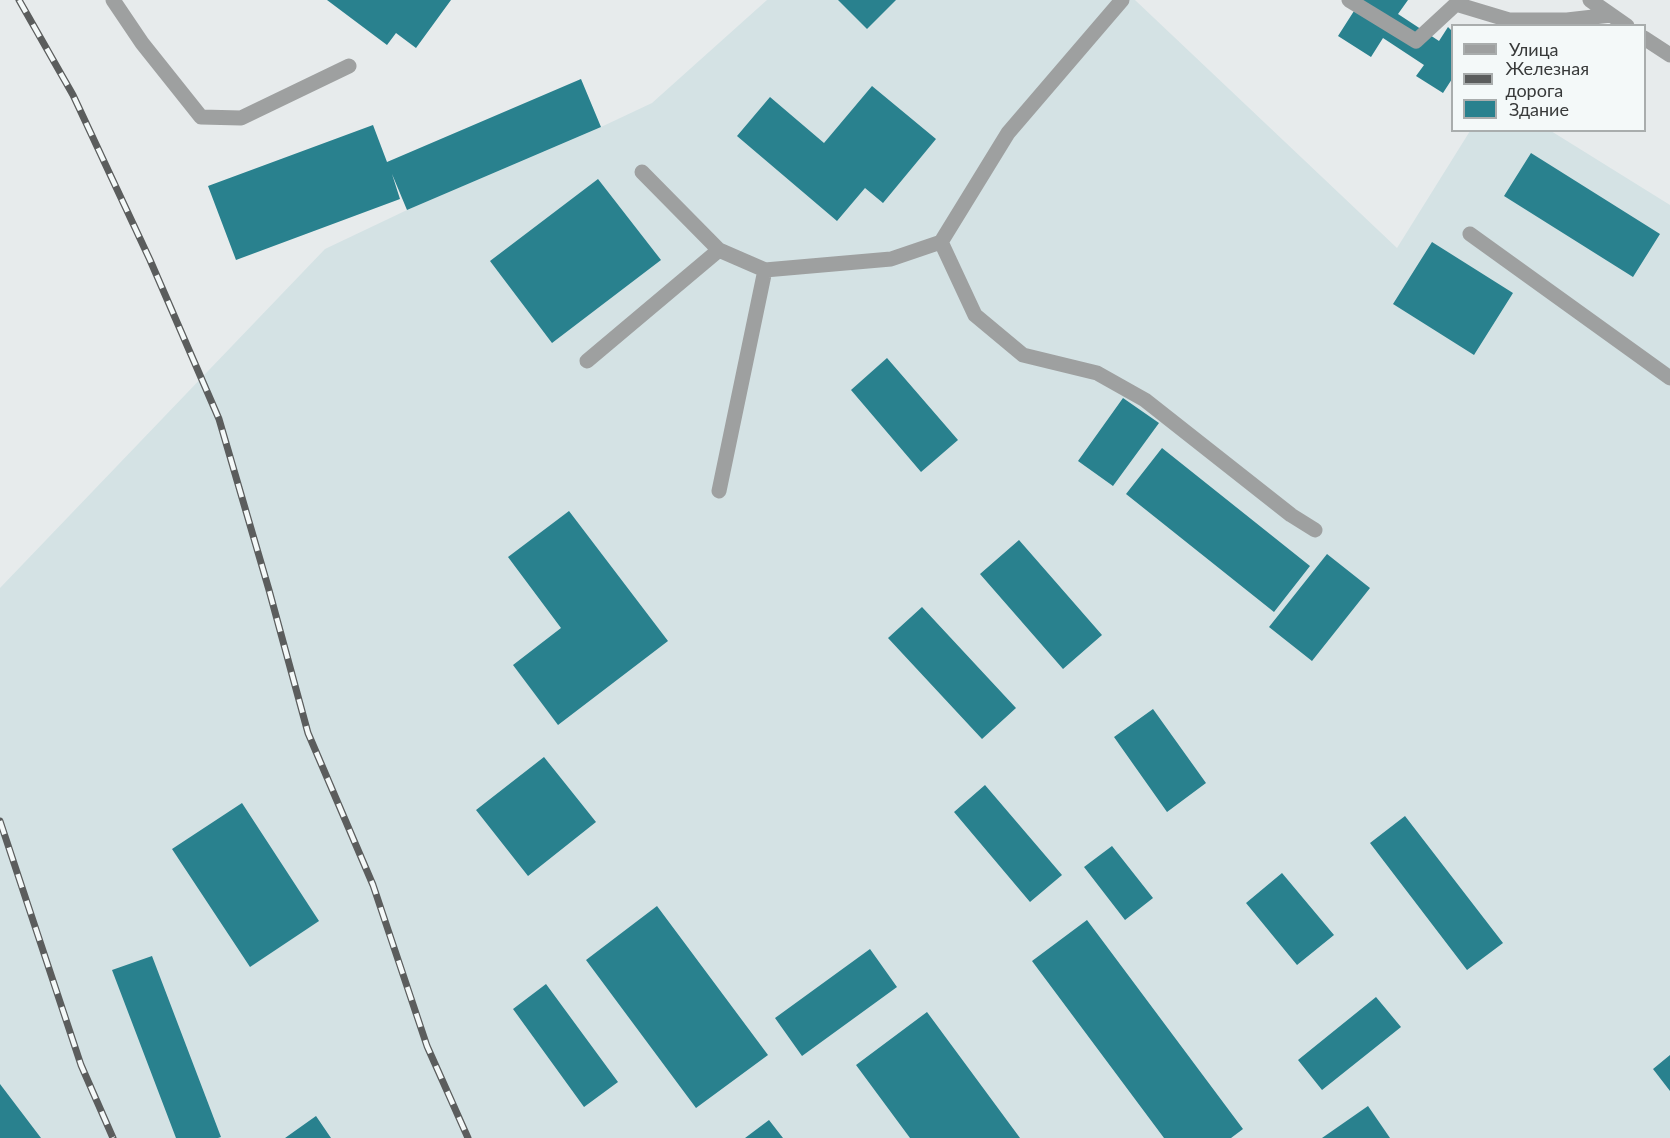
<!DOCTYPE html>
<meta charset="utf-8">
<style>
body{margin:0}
#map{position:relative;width:1670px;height:1138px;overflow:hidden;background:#e7ebec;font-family:Lato,sans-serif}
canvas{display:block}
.legend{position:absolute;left:1451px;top:24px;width:195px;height:108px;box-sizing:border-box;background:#f4f9f9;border:2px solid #a9adad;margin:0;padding:8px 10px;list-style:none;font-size:18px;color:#383a3a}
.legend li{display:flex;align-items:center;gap:12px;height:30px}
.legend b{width:30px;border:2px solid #a9adad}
</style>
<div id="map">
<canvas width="1670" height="1138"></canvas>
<ul class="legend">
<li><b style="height:8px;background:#9ea0a0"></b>Улица</li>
<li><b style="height:8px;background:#5b5d5d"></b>Железная дорога</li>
<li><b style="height:16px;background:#29818e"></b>Здание</li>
</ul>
</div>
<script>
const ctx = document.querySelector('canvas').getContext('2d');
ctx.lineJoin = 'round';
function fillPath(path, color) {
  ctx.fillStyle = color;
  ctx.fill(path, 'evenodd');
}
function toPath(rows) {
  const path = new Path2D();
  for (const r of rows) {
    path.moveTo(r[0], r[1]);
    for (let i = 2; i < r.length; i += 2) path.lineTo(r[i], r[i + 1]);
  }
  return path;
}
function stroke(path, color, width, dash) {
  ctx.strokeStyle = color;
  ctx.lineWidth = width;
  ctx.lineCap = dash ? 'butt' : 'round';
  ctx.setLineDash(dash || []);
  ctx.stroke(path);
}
const built = toPath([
 [767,0,1135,0,1397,248,1470,131,1551,131,1670,205,1670,1138,0,1138,0,588,325,249,407,210,601,127,652,103]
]);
const building = toPath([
 [327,0,451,0,416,48,396,33,387,45],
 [838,0,896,0,867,29],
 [1361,0,1408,0,1398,14,1439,41,1448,27,1452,31,1452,79,1443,93,1416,76,1424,65,1383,38,1371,57,1338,36],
 [581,79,601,127,407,210,392,174,400,199,236,260,208,186,373,125,387,162],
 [872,86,936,139,883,203,865,188,837,221,737,136,770,97,824,143],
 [1531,153,1660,234,1633,277,1504,196],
 [598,179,661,260,552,343,490,261],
 [1432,242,1513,293,1474,355,1393,304],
 [887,358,958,440,921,472,851,390],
 [1123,398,1159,423,1113,486,1078,461],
 [1162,448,1310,566,1274,612,1126,494],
 [569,511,668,641,558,725,513,665,561,628,508,557],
 [1019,540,1102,635,1063,669,980,574],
 [1327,554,1370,588,1312,661,1269,627],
 [922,607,1016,708,982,739,888,638],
 [1153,709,1206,783,1167,812,1114,737],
 [544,757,596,822,528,876,476,810],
 [985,785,1062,875,1030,902,954,812],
 [242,803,319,921,250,967,172,849],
 [1405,816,1503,943,1467,970,1370,843],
 [1112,846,1153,898,1125,920,1084,867],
 [1282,873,1334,935,1297,965,1246,903],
 [657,906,768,1055,696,1108,586,960],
 [1087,920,1243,1129,1231,1138,1164,1138,1032,961],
 [870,949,897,987,802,1056,775,1018],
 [152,956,221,1137,218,1138,176,1138,112,970],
 [546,984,618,1082,584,1107,513,1009],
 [1376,997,1401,1027,1322,1090,1298,1060],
 [927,1012,1020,1138,910,1138,856,1065],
 [1670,1055,1670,1091,1653,1069],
 [0,1084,41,1138,0,1138],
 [1368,1106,1390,1138,1322,1138],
 [316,1116,331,1138,285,1138],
 [769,1120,783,1138,745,1138]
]);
const minor = toPath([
 [113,0,142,43,201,117,241,118,349,66],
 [1349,0,1416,41,1456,4,1509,20,1567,20,1611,15],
 [1590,0,1627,26],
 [1644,38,1670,55],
 [642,172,719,250,765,270],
 [1470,234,1670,378],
 [941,242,975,315,1023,355,1097,373,1145,400,1291,515,1315,530],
 [587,361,719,250],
 [719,491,765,270,891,259,941,242,1008,133,1122,0]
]);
const rail = toPath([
 [19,0,73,95,150,260,219,419,269,590,308,733,373,885,427,1046,468,1138],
 [0,821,81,1065,113,1138]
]);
fillPath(built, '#d4e2e4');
fillPath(building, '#29818e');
stroke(minor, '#9ea0a0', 15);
stroke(rail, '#5b5d5d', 7);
stroke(rail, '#f4f9f9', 4.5, [14]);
</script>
